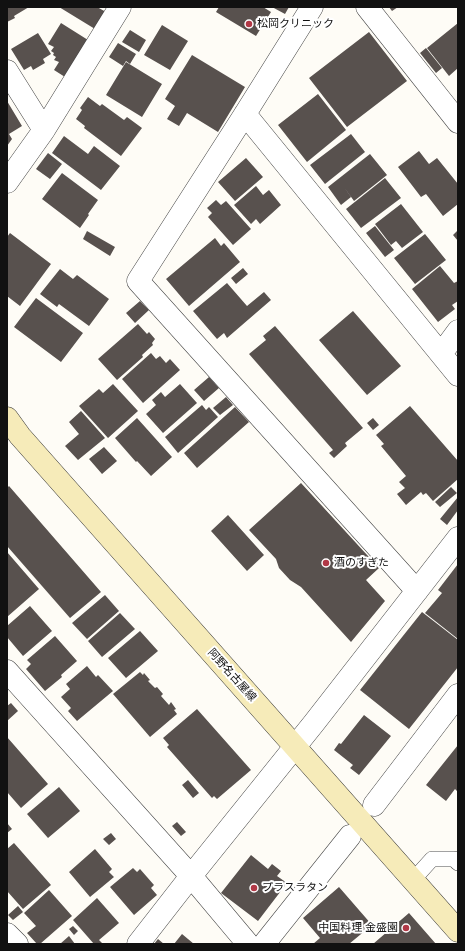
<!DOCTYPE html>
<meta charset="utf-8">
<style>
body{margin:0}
#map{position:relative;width:465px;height:951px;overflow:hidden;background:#fefcf6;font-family:"Playfair Display",serif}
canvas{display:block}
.frame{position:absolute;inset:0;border:8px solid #111;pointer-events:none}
</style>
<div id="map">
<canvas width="465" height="951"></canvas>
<div class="frame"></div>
</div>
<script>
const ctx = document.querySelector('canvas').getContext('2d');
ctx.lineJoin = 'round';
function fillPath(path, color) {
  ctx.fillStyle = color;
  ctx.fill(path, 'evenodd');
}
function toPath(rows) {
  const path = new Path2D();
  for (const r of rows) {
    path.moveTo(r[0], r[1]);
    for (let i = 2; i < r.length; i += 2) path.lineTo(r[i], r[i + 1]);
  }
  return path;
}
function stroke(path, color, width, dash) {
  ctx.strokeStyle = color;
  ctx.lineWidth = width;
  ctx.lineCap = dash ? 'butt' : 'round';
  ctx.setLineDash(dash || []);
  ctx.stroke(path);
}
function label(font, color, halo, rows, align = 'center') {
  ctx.font = font + ' "Playfair Display","Noto Sans JP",serif';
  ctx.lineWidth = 4;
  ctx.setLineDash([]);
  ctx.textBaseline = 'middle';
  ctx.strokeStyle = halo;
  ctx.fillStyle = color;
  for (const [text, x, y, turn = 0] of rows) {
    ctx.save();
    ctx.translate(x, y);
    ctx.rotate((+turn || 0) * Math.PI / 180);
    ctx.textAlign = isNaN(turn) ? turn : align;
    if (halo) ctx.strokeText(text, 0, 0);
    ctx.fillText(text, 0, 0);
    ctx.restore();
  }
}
const building = toPath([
 [7,7,29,7,14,16,15,18,7,22],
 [59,7,97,7,106,12,95,29],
 [219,7,263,7,271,12,256,36,216,12],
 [272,7,289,7,285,14],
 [389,7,398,7,392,11],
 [61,23,88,40,65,77,54,70,59,62,54,60,56,57,53,55,54,53,51,51,54,47,48,44],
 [458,23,458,68,449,76,427,48],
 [162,25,188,41,170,70,144,55],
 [130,30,146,40,139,52,122,42],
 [369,32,407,81,347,127,309,78],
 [38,33,51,54,43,59,45,63,33,70,31,66,24,70,11,49],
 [118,43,136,54,130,64,126,61,123,66,109,57],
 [426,48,442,68,436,73,420,53],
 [192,55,245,87,218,132,187,113,179,126,167,119,175,106,165,99],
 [126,62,162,84,142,117,106,95],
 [318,94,346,130,307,162,278,125],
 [88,97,100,106,102,104,124,120,127,117,142,128,121,156,84,128,85,126,76,119,82,110,80,108],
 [7,101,22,126,9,134,12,139,7,146],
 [351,134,365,152,325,184,310,165],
 [64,136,88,154,94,146,120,166,101,190,52,153],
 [419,151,429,164,437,158,458,184,458,204,443,216,426,194,421,197,398,167],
 [48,153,62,164,50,179,36,169],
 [370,154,387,175,354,201,344,187,351,197,341,205,328,187],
 [246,158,263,177,235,201,218,182],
 [62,173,98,200,88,214,89,215,80,228,42,199],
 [385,178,401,198,361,228,346,209],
 [256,186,263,195,269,190,281,205,260,224,256,219,251,224,234,205],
 [216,200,221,205,226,201,251,229,233,245,208,217,212,213,207,208],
 [401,204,423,232,402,248,396,241,391,245,375,224],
 [375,226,394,250,385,257,366,233],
 [458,230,458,241,453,235],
 [87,231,115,247,110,256,83,239],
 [10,233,51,264,20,306,7,296,7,237],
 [425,234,446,260,415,284,394,258],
 [215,238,221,246,224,243,240,262,189,306,166,279],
 [440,266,454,283,458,281,458,301,452,305,455,309,438,322,412,289],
 [243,268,248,274,236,284,231,278],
 [60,269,73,279,77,275,109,299,89,326,59,304,57,307,40,294],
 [227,283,247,306,264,292,271,300,227,338,224,333,217,339,193,311],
 [36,298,83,333,61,362,14,327],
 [140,301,149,310,135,323,126,313],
 [353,311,401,366,367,395,319,340],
 [138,324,147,334,149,332,155,339,152,343,153,345,142,355,143,357,117,380,98,359],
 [275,326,363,428,345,443,347,446,334,458,329,453,333,450,249,354,266,340,263,336],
 [151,353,156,359,160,356,166,363,170,359,180,370,143,403,122,379],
 [209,377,219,388,204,401,194,390],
 [113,384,138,411,108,438,79,406,99,389,103,393],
 [180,384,197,403,163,433,146,414,156,405,152,400,161,392,165,397],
 [226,397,233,405,220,415,213,408],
 [202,405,206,410,209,407,218,417,178,453,165,437],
 [410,406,458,461,458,479,433,501,426,493,423,495,421,492,406,505,397,494,405,488,399,482,406,476,381,446,384,444,376,435],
 [235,407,249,422,197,468,184,453],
 [81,411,105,438,78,460,65,446,79,434,69,422],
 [137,418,172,457,151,476,137,461,136,462,115,438],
 [373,418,379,425,373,430,367,423],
 [104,447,117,461,102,474,89,459],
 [301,483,379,568,366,580,385,601,351,642,301,587,290,580,279,568,276,559,249,530],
 [9,486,101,592,70,618,7,546,7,488],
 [451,487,457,493,440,507,435,502],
 [458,497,458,510,447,525,440,519],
 [228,515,264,555,247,571,211,531],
 [7,552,39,589,7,617],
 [458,564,458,639,425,613,442,593,438,590],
 [105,595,119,611,87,639,72,623],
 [30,606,52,631,23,656,7,637,7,626],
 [422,612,458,640,458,667,409,729,360,690],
 [120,613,135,629,102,657,88,641],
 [140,631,158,651,126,678,108,658],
 [55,636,77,661,61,675,62,677,45,691,26,669,31,664,27,660],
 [87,666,96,677,98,675,113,691,77,721,68,711,71,708,61,697,70,689,66,684],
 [140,672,143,675,144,673,150,680,148,681,155,688,157,687,163,694,161,696,169,705,171,702,176,709,174,710,177,714,150,737,113,694],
 [11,703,18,711,7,721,7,706],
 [197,709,251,770,217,799,214,796,212,798,167,747,169,745,163,738],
 [364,715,391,736,359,775,350,768,353,765,334,750,339,743,341,744],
 [7,737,48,784,21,808,7,792],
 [458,745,458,792,455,789,446,801,426,785],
 [188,780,199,793,193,798,182,785],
 [59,787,80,811,48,838,27,814],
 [177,822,186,832,181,836,172,826],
 [7,823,12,829,7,833],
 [111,833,116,839,109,845,103,839],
 [14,843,51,885,23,909,7,891,7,849],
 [95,849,112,869,109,872,114,877,90,897,69,872],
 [251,855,268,869,272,864,281,871,277,876,287,883,258,921,221,893],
 [133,868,137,872,140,869,154,885,151,888,157,895,134,915,110,887],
 [339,887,372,925,349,944,313,944,320,938,303,918],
 [49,890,72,916,40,944,37,944,27,933,36,926,24,913],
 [97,898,119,923,99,940,103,944,94,944,73,920],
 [18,906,23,912,13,920,8,915],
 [409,913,436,944,373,944],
 [73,926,78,931,74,935,69,929],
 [182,934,194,944,174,944],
 [69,936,75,944,60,944],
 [158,939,164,944,154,944]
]);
const lane = toPath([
 [413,880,432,859,454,859,458,863]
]);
const street = toPath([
 [312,7,245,114,138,281,417,591],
 [367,7,458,122],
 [7,71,44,130],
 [245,114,458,375],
 [7,182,44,130,120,7],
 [441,354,458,331],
 [7,671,191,876,248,944],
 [374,805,458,695],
 [7,934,17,944],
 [138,944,191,876,314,723,458,538],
 [264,944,350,836]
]);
const secondary = toPath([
 [7,418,20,436,458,931]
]);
const markers = [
 [249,24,4,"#b13846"],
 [326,563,4,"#b13846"],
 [254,888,4,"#b13846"],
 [406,928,4,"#b13846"]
];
const poiNames = [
 ["松岡クリニック",257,24],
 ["酒のすぎた",334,563],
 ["プラスラタン",262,888],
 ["中国料理 金盛園",398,928,"right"]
];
const streetNames = [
 ["阿野名古屋線",232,675,48]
];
fillPath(building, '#58514e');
stroke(lane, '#444', 16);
stroke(street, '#444', 23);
stroke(secondary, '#333', 23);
stroke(lane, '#fff', 15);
stroke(street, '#fff', 22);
stroke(secondary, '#f6ebb9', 22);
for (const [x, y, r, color] of markers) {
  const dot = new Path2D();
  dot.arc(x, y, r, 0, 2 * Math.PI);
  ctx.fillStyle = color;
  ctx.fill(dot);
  stroke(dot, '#fff', 1.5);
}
label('11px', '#111', '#fff', poiNames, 'left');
label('11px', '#111', '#fff', streetNames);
</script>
